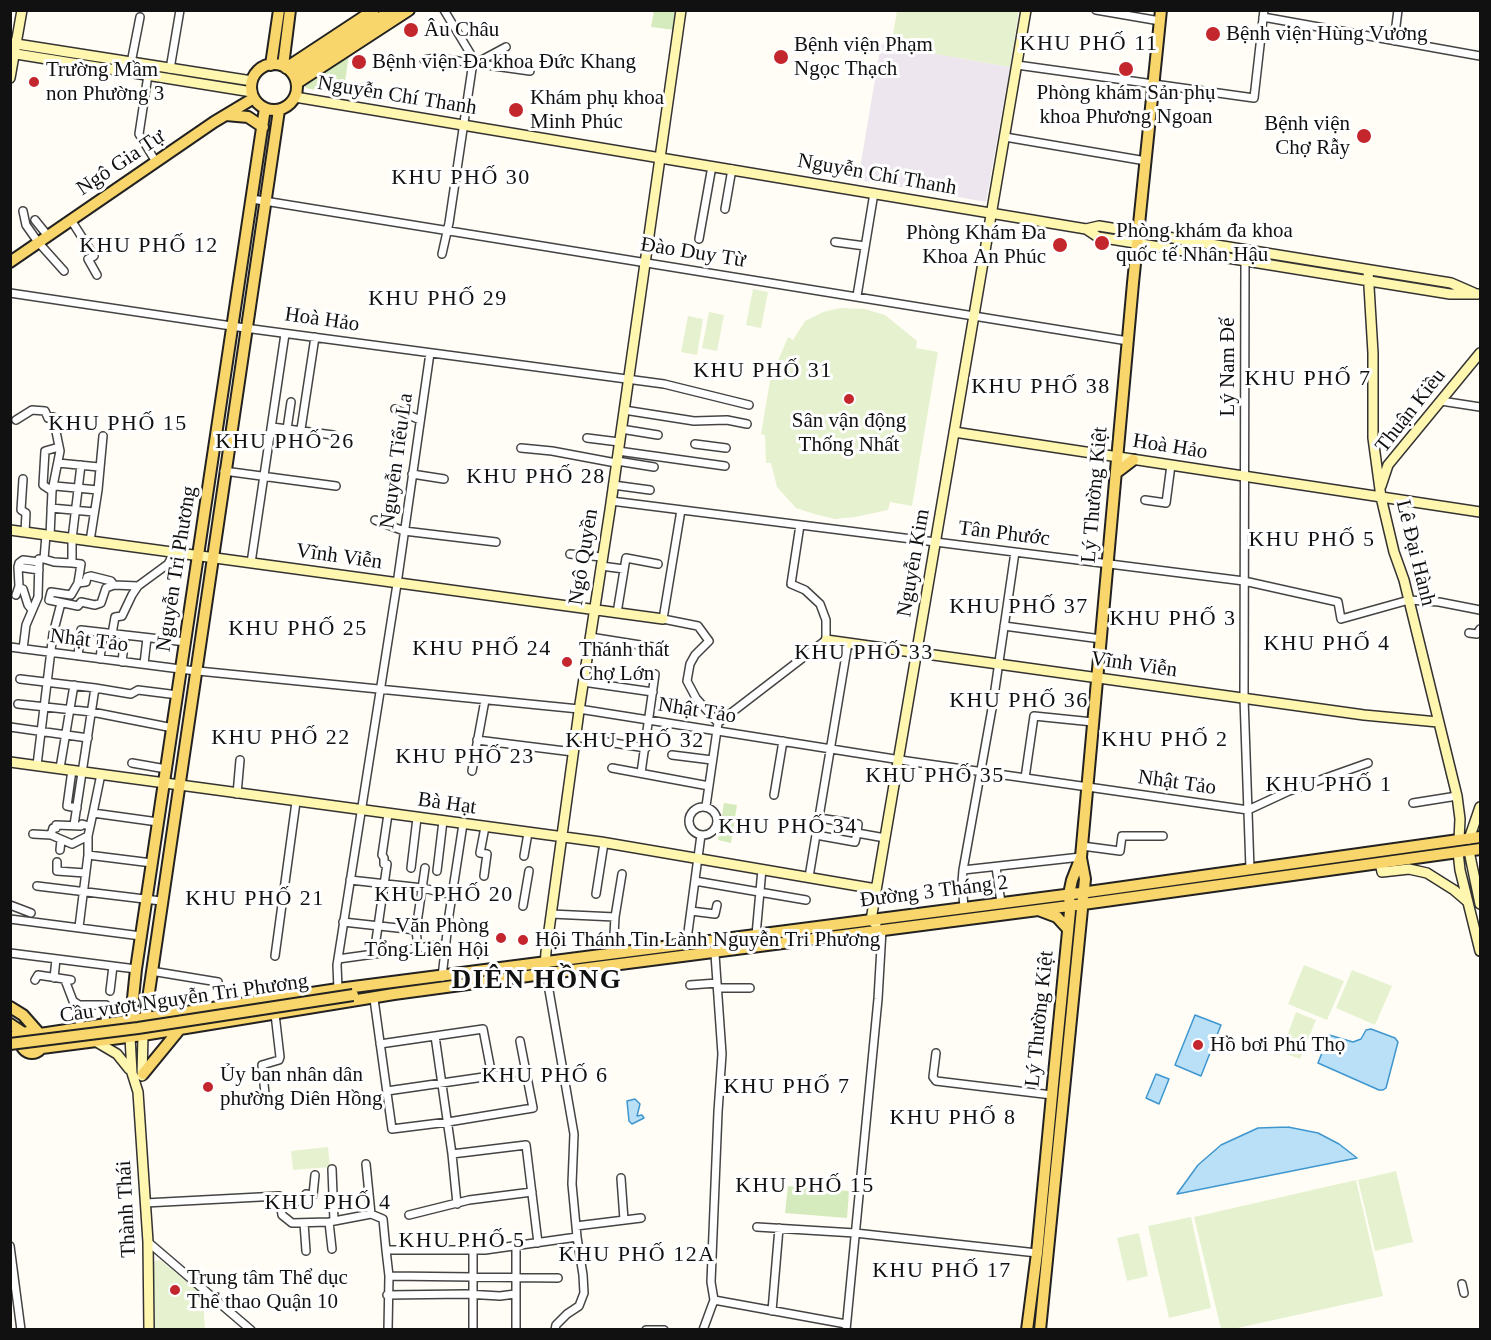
<!DOCTYPE html>
<meta charset="utf-8">
<style>
body{margin:0}
#map{position:relative;width:1491px;height:1340px;overflow:hidden;background:#fffdf5;font-family:Georgia,serif}
canvas{display:block}
.frame{position:absolute;inset:0;border:12px solid #111;pointer-events:none}
</style>
<div id="map">
<canvas width="1491" height="1340"></canvas>
<div class="frame"></div>
</div>
<script>
const ctx = document.querySelector('canvas').getContext('2d');
ctx.lineJoin = 'round';
function fillPath(path, color) {
  ctx.fillStyle = color;
  ctx.fill(path, 'evenodd');
}
function toPath(rows) {
  const path = new Path2D();
  for (const r of rows) {
    if (r.length === 3) {
      path.moveTo(r[0] + r[2], r[1]);
      path.arc(r[0], r[1], r[2], 0, 2 * Math.PI);
      continue;
    }
    path.moveTo(r[0], r[1]);
    for (let i = 2; i < r.length; i += 2) path.lineTo(r[i], r[i + 1]);
  }
  return path;
}
function stroke(path, color, width, dash) {
  ctx.strokeStyle = color;
  ctx.lineWidth = width;
  ctx.lineCap = dash ? 'butt' : 'round';
  ctx.setLineDash(dash || []);
  ctx.stroke(path);
}
function label(font, color, halo, rows, align = 'center') {
  ctx.font = font + ' Georgia,serif';
  ctx.lineWidth = 6;
  ctx.setLineDash([]);
  ctx.textBaseline = 'middle';
  ctx.strokeStyle = halo;
  ctx.fillStyle = color;
  for (const [text, x, y, turn = 0] of rows) {
    ctx.save();
    ctx.translate(x, y);
    ctx.rotate((+turn || 0) * Math.PI / 180);
    ctx.textAlign = isNaN(turn) ? turn : align;
    if (halo) ctx.strokeText(text, 0, 0);
    ctx.fillText(text, 0, 0);
    ctx.restore();
  }
}
const industrial = toPath([
 [881,44,1010,67,986,202,889,185,889,182,879,181,878,183,858,180]
]);
const green = toPath([
 [654,11,678,11,675,30,651,27],
 [349,54,343,96,306,88,304,84],
 [724,803,737,805,731,843,718,840],
 [788,1186,849,1191,847,1218,785,1213]
]);
const pitch = toPath([
 [897,11,1019,11,1010,67,891,46],
 [753,289,768,292,761,328,746,325],
 [841,308,865,309,885,315,917,341,916,348,938,352,912,506,890,502,888,510,855,517,835,519,814,514,796,508,777,487,771,463,766,463,765,435,761,434,773,363,777,363,788,337,793,340,805,321,823,312],
 [709,312,724,315,717,351,702,348],
 [688,316,703,319,697,355,681,352],
 [1304,965,1344,981,1327,1020,1288,1004],
 [1352,970,1392,986,1375,1025,1336,1008],
 [1296,1012,1316,1020,1300,1059,1281,1052],
 [328,1147,330,1167,293,1170,291,1151],
 [1396,1171,1413,1242,1375,1251,1358,1180],
 [1356,1180,1383,1296,1233,1329,1221,1329,1194,1217],
 [1191,1217,1211,1308,1169,1318,1148,1226],
 [1139,1233,1148,1276,1127,1281,1117,1238],
 [160,1260,203,1295,205,1329,154,1329,153,1264,154,1261]
]);
const water = toPath([
 [1195,1015,1221,1025,1201,1076,1175,1065,1195,1015],
 [1371,1029,1395,1038,1398,1042,1386,1088,1383,1090,1379,1090,1318,1063,1329,1035,1353,1042,1361,1039,1366,1030,1371,1029],
 [1156,1074,1169,1079,1159,1104,1146,1098,1156,1074],
 [635,1099,640,1104,637,1116,642,1115,644,1118,632,1124,629,1121,627,1101,635,1099],
 [1288,1127,1318,1133,1339,1144,1357,1158,1177,1194,1198,1165,1221,1145,1258,1128,1288,1127]
]);
const street = toPath([
 [1096,10,1160,21],
 [1263,17,1480,56],
 [1394,41,1398,10],
 [424,60,436,58,451,60,530,71],
 [478,62,506,47],
 [131,63,140,17],
 [1017,65,1254,98,1264,10],
 [170,69,180,10],
 [148,75,139,134,156,162],
 [1005,137,1146,161],
 [252,199,1128,341],
 [725,209,732,169],
 [23,211,26,225,38,242,64,271],
 [35,220,48,236],
 [71,220,94,256,88,259,97,275],
 [699,239,712,166],
 [835,242,865,246],
 [442,254,449,223,473,62,470,53,444,10],
 [1245,261,1244,698,1250,869],
 [10,293,245,328,664,384,749,405],
 [857,296,874,193],
 [1441,401,1480,407],
 [395,409,420,420],
 [624,410,694,421,727,420,747,424],
 [16,420,32,410,45,411,48,418,53,417,60,451,52,491,50,536],
 [272,427,333,435],
 [287,429,291,402],
 [301,429,315,337],
 [621,429,658,435],
 [587,438,619,442],
 [695,444,726,448],
 [521,448,552,451,616,463],
 [618,451,725,466],
 [617,461,654,467],
 [58,463,99,467],
 [81,465,72,539,72,563,81,564,78,583,71,595,51,592,49,600,78,606,81,602,95,605,101,603,106,588,114,585,138,586],
 [224,471,336,486],
 [412,474,444,479],
 [23,479,21,510,26,513,25,532],
 [613,485,650,490],
 [55,486,98,490],
 [52,491,43,485,45,451,59,447],
 [1145,500,1166,503,1171,465],
 [611,501,1244,581,1338,602,1341,619,1409,600,1439,602,1480,610],
 [51,508,94,512],
 [681,510,663,619,698,626,709,641,695,655,690,664,687,681,696,698,718,723],
 [375,520,404,531,496,542],
 [90,541,98,490,103,436],
 [570,554,602,557],
 [44,559,54,562,72,563],
 [251,563,285,334],
 [601,566,624,569],
 [18,567,19,563,23,560,39,562],
 [78,583,86,582,87,577,91,576,111,581,114,585],
 [19,588,23,589,28,605,32,610],
 [16,595,19,586,18,567,39,570],
 [617,613,626,558,658,564],
 [1004,626,1101,639],
 [1469,633,1477,634,1480,629],
 [112,634,115,617,122,616,132,595,138,586,168,564,174,553],
 [590,637,659,648],
 [10,647,188,670,579,709,907,761,1248,810,1289,791,1368,763],
 [23,649,26,625,38,597,39,559,44,559,46,535],
 [78,656,81,630,186,642],
 [100,659,103,633],
 [122,662,125,635],
 [144,664,147,638],
 [20,679,95,688,131,694,138,690,178,695],
 [583,682,653,692],
 [18,704,92,712,173,728],
 [10,727,88,738],
 [575,737,646,748],
 [477,740,573,752],
 [672,755,712,760],
 [132,763,166,769],
 [37,765,53,634,61,603],
 [60,768,74,685],
 [612,768,709,786],
 [72,770,67,806,77,808],
 [472,771,485,700],
 [641,773,655,674],
 [1025,778,1034,716,1093,722],
 [237,794,240,760],
 [774,795,783,741],
 [1413,803,1457,796],
 [706,806,718,723,826,640,826,620,820,604,805,590,791,584,800,525],
 [703,821,14],
 [93,813,101,774],
 [74,825,95,688],
 [857,833,885,838],
 [33,834,51,835,72,844,88,836,93,813,158,822],
 [51,835,53,828,56,828,56,825,81,826,82,824,89,826],
 [816,835,855,842,857,833,858,824,819,818],
 [1082,846,1120,851,1122,836,1163,836],
 [60,850,61,840],
 [88,855,152,863],
 [524,856,528,833],
 [57,862,57,871,85,873],
 [384,864,384,858,382,855,388,814],
 [996,867,1001,903],
 [411,868,417,818],
 [963,870,1081,857],
 [437,871,443,821],
 [484,876,487,854,480,853,485,827],
 [809,877,848,643],
 [350,880,423,888,452,895],
 [695,881,806,900],
 [37,886,161,901],
 [596,894,604,843],
 [10,905,31,913],
 [523,906,529,871],
 [964,908,962,882,963,870,993,703,1015,552],
 [691,911,715,914,717,905],
 [551,914,615,917],
 [10,919,141,936],
 [343,922,416,930],
 [79,927,88,855,88,836],
 [756,935,762,869],
 [686,947,701,835],
 [418,948,416,930,425,868],
 [10,953,136,969],
 [613,953,615,917,622,874],
 [374,954,387,864],
 [275,956,296,802],
 [338,959,446,944],
 [151,971,218,982],
 [546,973,574,1134,572,1184,577,1237,583,1275,584,1293,579,1306,567,1314,556,1325,555,1330],
 [442,977,449,915,463,824],
 [54,978,56,959],
 [35,980,38,975,71,980],
 [65,980,73,1001,79,1005,80,1028],
 [690,985,717,983],
 [718,988,750,988],
 [338,989,337,965,397,584,430,353],
 [110,991,113,966],
 [374,999,392,1129,448,1122,533,1108,520,1041],
 [79,1005,106,1005,105,1025],
 [435,1036,452,1154],
 [380,1044,483,1029,492,1076],
 [936,1053,933,1077,936,1081,1052,1095],
 [387,1091,525,1071],
 [266,1103,262,1065,279,1060,280,1057,275,1014],
 [366,1164,371,1214],
 [332,1169,334,1221],
 [621,1178,624,1220],
 [279,1200,306,1202,306,1194,313,1195,315,1175],
 [145,1203,279,1196,282,1215,292,1223,329,1222,371,1214,383,1219,386,1250,485,1250,577,1237],
 [457,1204,452,1154,526,1145,538,1243],
 [409,1215,469,1200,532,1192],
 [329,1222,332,1249],
 [304,1223,306,1251],
 [576,1226,641,1218],
 [757,1227,855,1233,1037,1253],
 [148,1242,251,1330],
 [10,1246,21,1330],
 [386,1250,389,1276,388,1330],
 [389,1276,558,1278],
 [1462,1284,1464,1293],
 [387,1295,466,1294,500,1296,515,1294],
 [714,1300,846,1324],
 [772,1311,779,1228],
 [473,1330,473,1250],
 [516,1330,516,1246],
 [646,1330,664,1330],
 [703,1330,714,1300,711,1282,718,1112,722,1054,714,940],
 [846,1330,878,999,882,930]
]);
const secondary = toPath([
 [10,43,252,81],
 [10,53,252,92],
 [10,78,22,10],
 [295,97,1086,229,1098,237,1450,294,1480,294],
 [1086,229,1099,226,1451,283,1474,293],
 [1368,270,1373,353,1373,438,1381,497,1394,552,1404,580,1457,796,1460,819,1459,840],
 [954,432,1480,512],
 [1381,486,1388,465,1480,353],
 [10,530,663,619],
 [826,640,1364,715,1438,722],
 [10,762,601,842,876,889],
 [1469,839,1480,807],
 [1469,851,1480,904],
 [1458,852,1460,870,1480,951],
 [1380,863,1382,872,1409,869,1427,873,1454,890,1468,902],
 [876,924,871,920,1026,10],
 [545,968,546,952,580,704,610,510,681,10],
 [130,1037,132,1073,138,1092,148,1242,149,1330],
 [95,1041,117,1054,129,1069],
 [142,1076,143,1035]
]);
const primary = toPath([
 [274,87,23],
 [271,65,279,10],
 [283,66,290,10],
 [286,68,374,10],
 [293,74,392,10],
 [297,83,409,10],
 [226,115,248,117,263,127],
 [10,262,214,122,254,98],
 [1116,473,1133,460],
 [1041,911,1057,917,1068,929],
 [10,1007,23,1015,38,1032],
 [10,1024,25,1034],
 [144,1026,279,110],
 [130,1028,136,969,265,108],
 [32,1042,11],
 [40,1034,338,989,1088,892,1480,837],
 [10,1037,23,1036],
 [42,1048,143,1035,394,994,535,975,1069,906,1480,849],
 [143,1074,179,1030],
 [1027,1330,1037,1253,1054,1074,1070,911,1069,894,1072,880,1081,857,1133,283,1161,10],
 [1040,1330,1085,879,1081,858]
]);
const primaryBridge = toPath([
 [10,1044,138,1028,353,995]
]);
const markers = [
 [411,30,8,"#c4262e"],
 [1213,34,8,"#c4262e"],
 [781,57,8,"#c4262e"],
 [359,62,8,"#c4262e"],
 [1126,69,8,"#c4262e"],
 [34,82,6,"#c4262e"],
 [516,110,8,"#c4262e"],
 [1364,136,8,"#c4262e"],
 [1102,243,8,"#c4262e"],
 [1060,245,8,"#c4262e"],
 [849,399,6,"#c4262e"],
 [567,662,6,"#c4262e"],
 [501,938,6,"#c4262e"],
 [523,940,6,"#c4262e"],
 [1198,1045,6,"#c4262e"],
 [208,1087,6,"#c4262e"],
 [175,1290,6,"#c4262e"]
];
const poiNames = [
 ["Âu Châu",424,30],
 ["Bệnh viện Hùng Vương",1226,34],
 ["Bệnh viện Phạm",794,45],
 ["Ngọc Thạch",794,69],
 ["Bệnh viện Đa khoa Đức Khang",372,62],
 ["Trường Mầm",46,70],
 ["non Phường 3",46,94],
 ["Phòng khám Sản phụ",1126,93,"center"],
 ["khoa Phương Ngoan",1126,117,"center"],
 ["Khám phụ khoa",530,98],
 ["Minh Phúc",530,122],
 ["Bệnh viện",1350,124,"right"],
 ["Chợ Rẫy",1350,148,"right"],
 ["Phòng khám đa khoa",1116,231],
 ["quốc tế Nhân Hậu",1116,255],
 ["Phòng Khám Đa",1046,233,"right"],
 ["Khoa An Phúc",1046,257,"right"],
 ["Sân vận động",849,421,"center"],
 ["Thống Nhất",849,445,"center"],
 ["Thánh thất",579,650],
 ["Chợ Lớn",579,674],
 ["Văn Phòng",489,926,"right"],
 ["Tổng Liên Hội",489,950,"right"],
 ["Hội Thánh Tin Lành Nguyễn Tri Phương",535,940],
 ["Hồ bơi Phú Thọ",1210,1045],
 ["Ủy ban nhân dân",220,1075],
 ["phường Diên Hồng",220,1099],
 ["Trung tâm Thể dục",187,1278],
 ["Thể thao Quận 10",187,1302]
];
const streetNames = [
 ["Nguyễn Chí Thanh",397,96,9],
 ["Ngô Gia Tự",121,163,-34],
 ["Nguyễn Chí Thanh",877,175,10],
 ["Đào Duy Từ",693,253,9],
 ["Hoà Hảo",322,320,8],
 ["Lý Nam Đế",1228,367,-90],
 ["Thuận Kiều",1411,411,-52],
 ["Hoà Hảo",1170,447,9],
 ["Nguyễn Tiểu La",397,461,-82],
 ["Lý Thường Kiệt",1095,495,-85],
 ["Tân Phước",1004,534,7],
 ["Lê Đại Hành",1415,553,76],
 ["Vĩnh Viễn",339,557,8],
 ["Ngô Quyền",584,557,-81],
 ["Nguyễn Kim",914,563,-80],
 ["Nguyễn Tri Phương",177,569,-81],
 ["Nhật Tảo",89,641,7],
 ["Vĩnh Viễn",1134,665,8],
 ["Nhật Tảo",697,711,9],
 ["Nhật Tảo",1177,783,8],
 ["Bà Hạt",447,804,8],
 ["Đường 3 Tháng 2",934,892,-7],
 ["Cầu vượt Nguyễn Tri Phương",184,999,-8],
 ["Lý Thường Kiệt",1040,1019,-84],
 ["Thành Thái",127,1209,-93]
];
const neighbourhoodNames = [
 ["KHU PHỐ 11",1089,44],
 ["KHU PHỐ 30",461,178],
 ["KHU PHỐ 12",149,246],
 ["KHU PHỐ 29",438,299],
 ["KHU PHỐ 31",763,371],
 ["KHU PHỐ 7",1308,379],
 ["KHU PHỐ 38",1041,387],
 ["KHU PHỐ 15",118,424],
 ["KHU PHỐ 26",285,442],
 ["KHU PHỐ 28",536,477],
 ["KHU PHỐ 5",1312,540],
 ["KHU PHỐ 37",1019,607],
 ["KHU PHỐ 3",1173,619],
 ["KHU PHỐ 25",298,629],
 ["KHU PHỐ 4",1327,644],
 ["KHU PHỐ 24",482,649],
 ["KHU PHỐ 33",864,653],
 ["KHU PHỐ 36",1019,701],
 ["KHU PHỐ 22",281,738],
 ["KHU PHỐ 2",1165,740],
 ["KHU PHỐ 32",635,741],
 ["KHU PHỐ 23",465,757],
 ["KHU PHỐ 35",935,776],
 ["KHU PHỐ 1",1329,785],
 ["KHU PHỐ 34",788,827],
 ["KHU PHỐ 20",444,895],
 ["KHU PHỐ 21",255,899],
 ["KHU PHỐ 6",545,1076],
 ["KHU PHỐ 7",787,1087],
 ["KHU PHỐ 8",953,1118],
 ["KHU PHỐ 15",805,1186],
 ["KHU PHỐ 4",328,1203],
 ["KHU PHỐ 5",462,1241],
 ["KHU PHỐ 12A",637,1255],
 ["KHU PHỐ 17",942,1271]
];
const districtNames = [
 ["DIÊN HỒNG",537,981]
];
fillPath(industrial, '#eee6ef');
fillPath(green, '#d5ebbd');
fillPath(pitch, '#e6f2cf');
fillPath(water, '#b9e0f7');
stroke(water, '#3f96cf', 1.5);
stroke(street, '#444', 10);
stroke(secondary, '#333', 12);
stroke(primary, '#222', 14);
stroke(street, '#fff', 7);
stroke(secondary, '#fff6b0', 9);
stroke(primary, '#f9d66b', 10);
stroke(primaryBridge, '#222', 14, []);
stroke(primaryBridge, '#f9d66b', 10);
for (const [x, y, r, color] of markers) {
  const dot = new Path2D();
  dot.arc(x, y, r, 0, 2 * Math.PI);
  ctx.fillStyle = color;
  ctx.fill(dot);
  stroke(dot, '#fff', 2);
}
label('21px', '#111', '#fff', poiNames, 'left');
label('21px', '#111', '#fff', streetNames);
ctx.letterSpacing = '1.5px';
label('22px', '#111', '#fff', neighbourhoodNames);
ctx.letterSpacing = '0px';
ctx.letterSpacing = '1.5px';
label('bold 27px', '#111', '#fff', districtNames);
ctx.letterSpacing = '0px';
</script>
